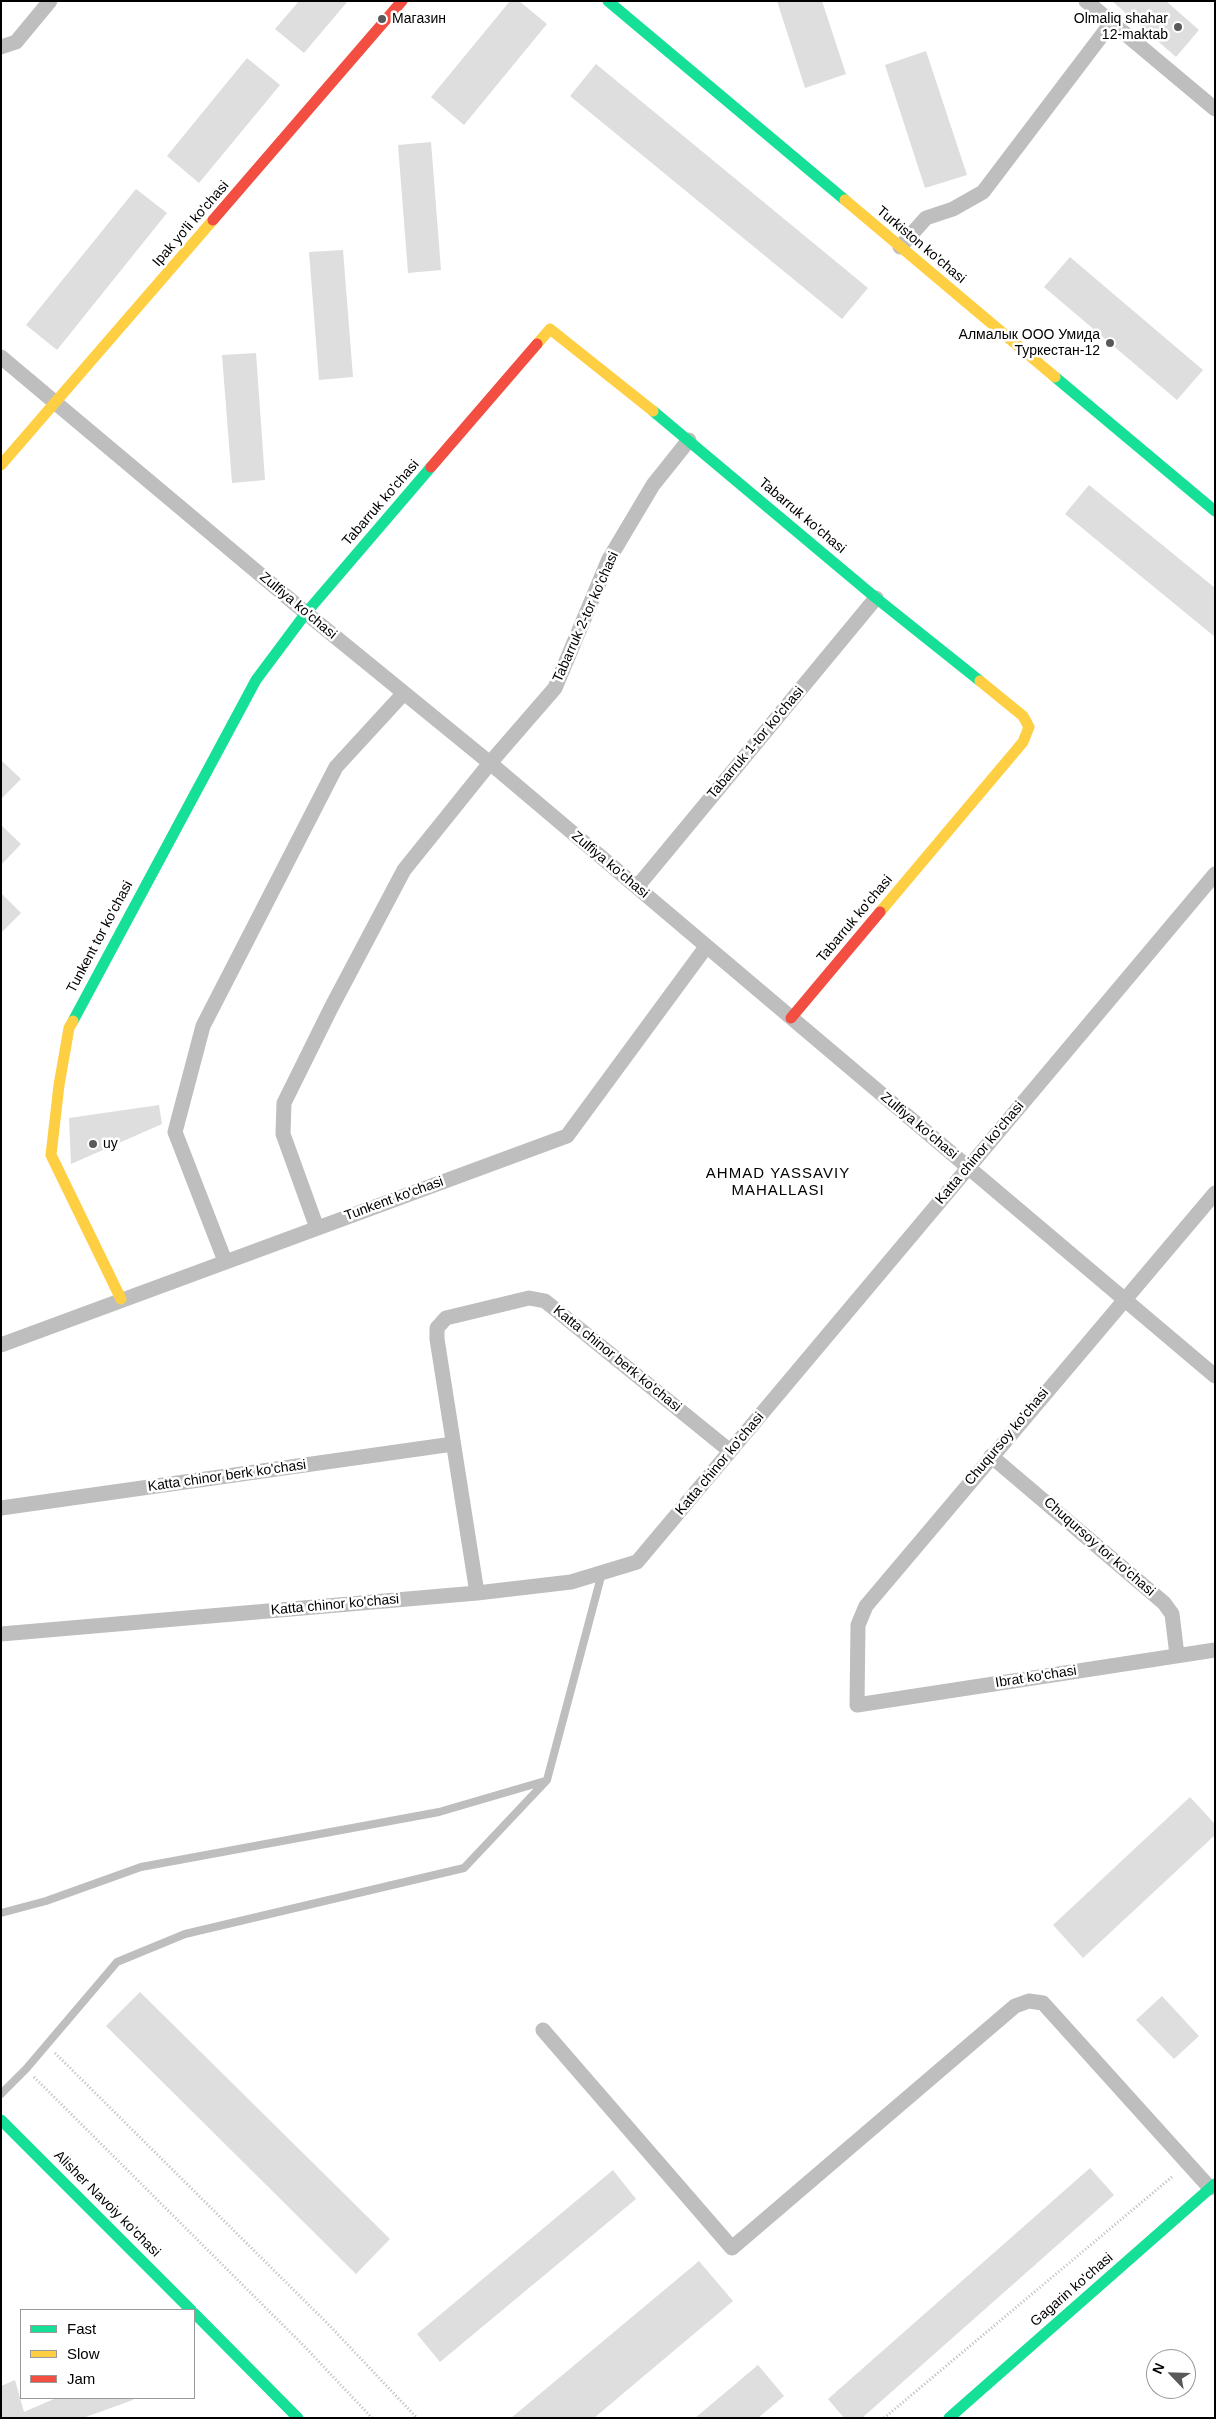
<!DOCTYPE html>
<meta charset="utf-8">
<style>
body{margin:0}
#map{position:relative;width:1216px;height:2419px;overflow:hidden;background:#fff;font-family:Helvetica,sans-serif}
canvas{display:block}
.frame{position:absolute;inset:0;border:2px solid #000;pointer-events:none}
.legend{position:absolute;left:20px;top:2309px;width:175px;height:90px;box-sizing:border-box;background:#fff;border:1px solid #999;margin:0;padding:6px 9px;list-style:none;font-size:15px;color:#000}
.legend li{display:flex;align-items:center;gap:10px;height:25px}
.legend b{width:25px;border:1px solid #999}
.north{position:absolute;left:1146px;top:2349px;width:50px;height:50px;box-sizing:border-box;background:#fff;border:1px solid #999;border-radius:50%;rotate:294deg;font-size:14px;font-weight:700;line-height:20px;text-align:center;color:#000}
.north::after{content:'';display:block;margin:auto;width:18px;height:22px;background:#595959;clip-path:polygon(50% 0,100% 100%,50% 72%,0 100%)}
</style>
<div id="map">
<canvas width="1216" height="2419"></canvas>
<div class="frame"></div>
<ul class="legend">
<li><b style="height:6px;background:#16e098"></b>Fast</li>
<li><b style="height:6px;background:#ffcf43"></b>Slow</li>
<li><b style="height:6px;background:#f24e42"></b>Jam</li>
</ul>
<div class="north">N</div>
</div>
<script>
const ctx = document.querySelector('canvas').getContext('2d');
ctx.lineJoin = 'round';
function fillPath(path, color) {
  ctx.fillStyle = color;
  ctx.fill(path, 'evenodd');
}
function toPath(rows) {
  const path = new Path2D();
  for (const r of rows) {
    path.moveTo(r[0], r[1]);
    for (let i = 2; i < r.length; i += 2) path.lineTo(r[i], r[i + 1]);
  }
  return path;
}
function stroke(path, color, width, dash) {
  ctx.strokeStyle = color;
  ctx.lineWidth = width;
  ctx.lineCap = dash ? 'butt' : 'round';
  ctx.setLineDash(dash || []);
  ctx.stroke(path);
}
function label(font, color, halo, rows, align = 'center') {
  ctx.font = font + ' Helvetica,sans-serif';
  ctx.lineWidth = 5;
  ctx.setLineDash([]);
  ctx.textBaseline = 'middle';
  ctx.strokeStyle = halo;
  ctx.fillStyle = color;
  for (const [text, x, y, turn = 0] of rows) {
    ctx.save();
    ctx.translate(x, y);
    ctx.rotate((+turn || 0) * Math.PI / 180);
    ctx.textAlign = isNaN(turn) ? turn : align;
    if (halo) ctx.strokeText(text, 0, 0);
    ctx.fillText(text, 0, 0);
    ctx.restore();
  }
}
const building = toPath([
 [299,1,348,1,304,53,275,29],
 [510,1,519,1,547,24,464,125,431,97],
 [777,1,822,1,846,74,805,88],
 [1112,1,1166,1,1199,30,1176,57],
 [926,51,967,175,925,188,885,65],
 [247,58,280,85,199,183,167,156],
 [596,64,868,288,842,319,570,96],
 [431,142,441,270,408,273,398,145],
 [136,189,167,213,57,350,26,325],
 [343,250,353,377,319,380,309,252],
 [1070,257,1203,370,1177,400,1044,287],
 [256,353,265,480,232,483,222,355],
 [1089,485,1215,588,1215,637,1065,514],
 [1,760,21,779,1,799],
 [1,825,21,844,1,865],
 [1,893,21,913,1,933],
 [159,1105,162,1124,71,1164,69,1118],
 [1190,1797,1215,1824,1215,1835,1083,1958,1053,1925],
 [140,1992,390,2239,356,2274,106,2026],
 [1162,1996,1199,2036,1174,2059,1136,2020],
 [1090,2168,1114,2195,862,2418,844,2418,828,2399],
 [613,2170,636,2199,440,2362,417,2334],
 [699,2261,733,2301,594,2418,511,2418],
 [758,2365,784,2396,758,2418,695,2418],
 [15,2380,24,2412,56,2398,133,2398,133,2400,83,2418,1,2418,1,2386]
]);
const path = toPath([
 [55,2053,329,2325,417,2418],
 [34,2077,305,2347,372,2418],
 [884,2418,1173,2176]
]);
const lane = toPath([
 [1,1913,46,1901,141,1867,439,1812,545,1781],
 [1,2094,26,2069,117,1962,185,1934,464,1868,547,1780,602,1573]
]);
const street = toPath([
 [1086,1,1215,109],
 [1,47,16,42,50,1],
 [900,247,926,218,953,209,983,192,1112,22],
 [1,357,306,613,490,763,1215,1376],
 [637,887,876,598],
 [1215,1193,866,1606,858,1625,857,1705,1215,1650],
 [317,1228,283,1134,284,1103,331,1008,404,870,490,763,555,688,609,559,653,485,689,440],
 [225,1261,175,1132,203,1026,336,767,404,693],
 [1,1345,567,1136,706,947],
 [991,1456,1164,1603,1172,1614,1177,1655],
 [1,1508,453,1444],
 [477,1593,437,1339,437,1328,446,1318,529,1298,545,1301,730,1451],
 [1,1634,477,1593,571,1582,637,1562,1215,874],
 [543,2030,732,2248,1015,2006,1029,2001,1043,2003,1210,2188]
]);
const fast = toPath([
 [608,1,845,200],
 [1055,377,1215,511],
 [653,411,876,598,980,681],
 [73,1021,256,680,306,613,431,467],
 [1,2120,191,2310],
 [194,2313,298,2418],
 [949,2418,1215,2184]
]);
const slow = toPath([
 [845,200,1055,377],
 [537,344,550,329,653,411],
 [1,465,213,220],
 [880,912,1023,742,1029,727,1023,716,980,681],
 [73,1021,69,1028,59,1085,51,1155,121,1299]
]);
const jam = toPath([
 [213,220,402,1],
 [431,467,537,344],
 [791,1018,880,912]
]);
const markers = [
 [382,19,5,"#595959"],
 [1178,27,5,"#595959"],
 [1110,343,5,"#595959"],
 [93,1144,5,"#595959"]
];
const poiNames = [
 ["Магазин",392,19],
 ["Olmaliq shahar",1168,19,"right"],
 ["12-maktab",1168,35,"right"],
 ["Алмалык ООО Умида",1100,335,"right"],
 ["Туркестан-12",1100,351,"right"],
 ["uy",103,1144]
];
const streetNames = [
 ["Ipak yo'li ko'chasi",191,224,-49],
 ["Turkiston ko'chasi",921,245,40],
 ["Tabarruk ko'chasi",381,503,-49],
 ["Tabarruk ko'chasi",802,516,40],
 ["Zulfiya ko'chasi",298,606,40],
 ["Tabarruk 2-tor ko'chasi",586,617,-66],
 ["Tabarruk 1-tor ko'chasi",756,743,-50],
 ["Zulfiya ko'chasi",610,865,40],
 ["Tabarruk ko'chasi",855,919,-50],
 ["Tunkent tor ko'chasi",100,937,-62],
 ["Zulfiya ko'chasi",919,1126,40],
 ["Katta chinor ko'chasi",980,1153,-50],
 ["Tunkent ko'chasi",394,1199,-20],
 ["Katta chinor berk ko'chasi",617,1359,39],
 ["Chuqursoy ko'chasi",1007,1437,-50],
 ["Katta chinor ko'chasi",720,1464,-50],
 ["Katta chinor berk ko'chasi",227,1476,-8],
 ["Chuqursoy tor ko'chasi",1099,1547,41],
 ["Katta chinor ko'chasi",335,1605,-5],
 ["Ibrat ko'chasi",1036,1677,-9],
 ["Alisher Navoiy ko'chasi",107,2204,45],
 ["Gagarin ko'chasi",1072,2290,-41]
];
const neighbourhoodNames = [
 ["AHMAD YASSAVIY",778,1174],
 ["MAHALLASI",778,1191]
];
fillPath(building, '#dedede');
stroke(path, '#b9b9b9', 3, [1, 2.5]);
stroke(lane, '#bebebe', 8);
stroke(street, '#bebebe', 15);
stroke(fast, '#16e098', 11);
stroke(slow, '#ffcf43', 11);
stroke(jam, '#f24e42', 11);
for (const [x, y, r, color] of markers) {
  const dot = new Path2D();
  dot.arc(x, y, r, 0, 2 * Math.PI);
  ctx.fillStyle = color;
  ctx.fill(dot);
  stroke(dot, '#fff', 2);
}
label('14px', '#000', '#fff', poiNames, 'left');
label('14px', '#000', '#fff', streetNames);
ctx.letterSpacing = '1px';
label('15px', '#000', '#fff', neighbourhoodNames);
ctx.letterSpacing = '0px';
</script>
